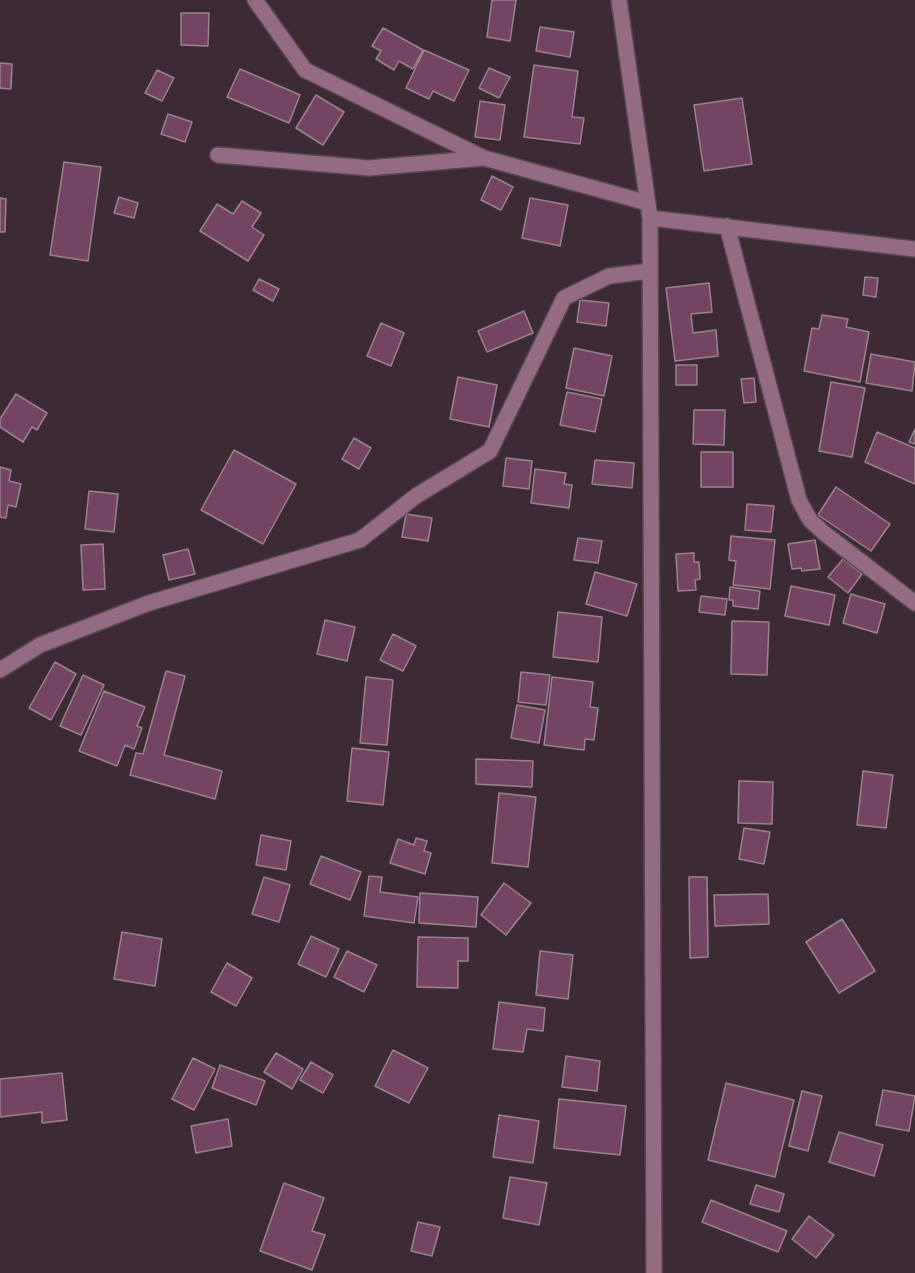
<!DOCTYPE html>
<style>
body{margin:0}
canvas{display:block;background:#3c2b35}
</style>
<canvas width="915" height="1273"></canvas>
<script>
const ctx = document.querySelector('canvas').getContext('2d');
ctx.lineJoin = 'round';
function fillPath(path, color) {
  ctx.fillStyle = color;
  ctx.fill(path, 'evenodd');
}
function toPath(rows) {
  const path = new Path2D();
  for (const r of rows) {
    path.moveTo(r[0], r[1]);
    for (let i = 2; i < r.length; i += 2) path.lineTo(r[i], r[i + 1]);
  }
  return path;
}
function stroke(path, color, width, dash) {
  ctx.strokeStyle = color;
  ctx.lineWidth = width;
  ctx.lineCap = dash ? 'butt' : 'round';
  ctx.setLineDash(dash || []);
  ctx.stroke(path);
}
const building = toPath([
 [492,0,516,0,510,41,487,37,492,0],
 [181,13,209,13,208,46,181,45,181,13],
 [540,27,574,32,570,57,536,51,540,27],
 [383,28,423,50,413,69,399,61,394,70,376,59,381,51,372,46,383,28],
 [424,50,469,70,454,101,433,91,429,99,406,88,424,50],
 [0,63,12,64,11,89,0,88,0,63],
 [534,65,578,71,572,117,584,118,580,144,524,137,534,65],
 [489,68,510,77,499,98,479,88,489,68],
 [240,69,300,95,289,123,227,97,240,69],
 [157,70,174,78,162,101,145,93,157,70],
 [316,95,344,112,323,145,296,128,316,95],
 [742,98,752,164,704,171,694,105,742,98],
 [480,101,505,105,500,140,475,137,480,101],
 [168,114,192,122,185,142,161,134,168,114],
 [64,162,101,167,88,261,50,255,64,162],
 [492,176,513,187,501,210,481,200,492,176],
 [119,197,138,203,134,218,114,213,119,197],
 [0,198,6,199,5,232,0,232,0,198],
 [530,198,568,205,560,246,522,238,530,198],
 [242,201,261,213,252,227,264,235,248,261,200,231,217,204,233,214,242,201],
 [865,277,878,278,876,297,863,295,865,277],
 [259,279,279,289,273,301,253,290,259,279],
 [709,283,712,312,691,314,693,333,716,330,718,356,675,361,666,288,709,283],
 [580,300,609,303,606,326,577,322,580,300],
 [524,311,533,333,487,352,478,331,524,311],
 [822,315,848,319,846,327,869,332,860,382,804,371,812,328,819,329,822,315],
 [381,323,404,333,391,366,367,356,381,323],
 [574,348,612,356,604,396,566,388,574,348],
 [871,354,915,362,912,391,866,383,871,354],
 [676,365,697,365,697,385,676,385,676,365],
 [458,377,497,385,489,427,450,419,458,377],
 [754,378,756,402,744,403,741,379,754,378],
 [831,382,865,388,852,457,819,451,831,382],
 [567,392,602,399,595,432,560,425,567,392],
 [16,394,47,413,37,430,32,427,23,442,0,427,0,419,16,394],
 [694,410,725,410,724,445,693,444,694,410],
 [915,429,915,444,909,442,915,429],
 [877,432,915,448,915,484,865,462,877,432],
 [354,438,371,448,359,469,342,459,354,438],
 [234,450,296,484,263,544,201,510,234,450],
 [701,452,733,452,733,487,701,487,701,452],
 [506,458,532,461,529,489,503,486,506,458],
 [595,460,634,463,632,488,592,484,595,460],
 [0,467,11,470,9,481,21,484,16,507,8,505,6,518,0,517,0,467],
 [535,469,566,473,564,484,572,485,569,508,531,503,535,469],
 [836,487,890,524,871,551,818,515,836,487],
 [89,491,118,494,114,532,85,529,89,491],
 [747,504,774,506,771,532,745,530,747,504],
 [406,514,432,518,428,541,402,537,406,514],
 [731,536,775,540,770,589,733,585,736,561,729,560,731,536],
 [578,538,602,541,598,563,574,560,578,538],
 [815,540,820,569,802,571,801,568,792,569,788,544,815,540],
 [103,544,105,589,83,590,81,545,103,544],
 [188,549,195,574,169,580,163,555,188,549],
 [694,553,694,562,699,562,700,579,695,580,696,590,678,591,676,554,694,553],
 [843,559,862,574,848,593,828,577,843,559],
 [595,572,637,584,627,616,586,604,595,572],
 [791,586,835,595,829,625,785,616,791,586],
 [730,587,760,591,758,609,733,606,733,600,729,600,730,587],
 [851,594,885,604,877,633,843,623,851,594],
 [701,596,727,599,725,615,699,612,701,596],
 [558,612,602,617,598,662,553,657,558,612],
 [325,620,355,627,347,661,317,654,325,620],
 [732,621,769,622,767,675,731,674,732,621],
 [393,634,416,646,403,671,380,660,393,634],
 [55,662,76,674,51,720,29,708,55,662],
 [166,671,185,676,164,755,222,771,215,799,130,775,136,753,143,754,166,671],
 [521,672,550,675,546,705,518,702,521,672],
 [83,675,104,685,81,735,60,726,83,675],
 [366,677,393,680,387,745,360,743,366,677],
 [552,677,593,682,590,707,598,708,594,740,585,739,584,750,544,745,552,677],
 [104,691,145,707,137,726,142,728,134,749,125,745,117,766,79,751,104,691],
 [517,705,545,710,539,743,511,738,517,705],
 [352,748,389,752,383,805,347,801,352,748],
 [476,759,533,761,532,787,476,784,476,759],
 [863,771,893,775,886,828,857,825,863,771],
 [739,781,773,782,772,824,738,823,739,781],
 [499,793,536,797,528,867,492,863,499,793],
 [744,828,770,832,764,864,739,859,744,828],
 [261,835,291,841,286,870,256,865,261,835],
 [416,838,427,841,424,851,431,853,425,874,390,863,398,839,414,845,416,838],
 [321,856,361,872,350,900,310,884,321,856],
 [369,876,382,877,380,892,418,897,414,923,364,916,369,876],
 [264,877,290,885,279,922,252,914,264,877],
 [689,877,707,877,708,957,690,958,689,877],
 [504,883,531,903,506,935,481,915,504,883],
 [420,893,478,897,476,927,419,923,420,893],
 [768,894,769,924,715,926,714,895,768,894],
 [842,919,875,971,839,993,806,942,842,919],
 [122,932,162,939,155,986,114,979,122,932],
 [311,936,339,949,326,977,298,964,311,936],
 [418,937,468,938,468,961,458,961,458,988,417,987,418,937],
 [347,951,377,965,364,992,334,977,347,951],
 [540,951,573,955,568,999,536,995,540,951],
 [227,963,252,978,236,1006,211,992,227,963],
 [499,1002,545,1008,543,1031,527,1029,523,1052,493,1049,499,1002],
 [393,1050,428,1068,409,1103,375,1086,393,1050],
 [276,1053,303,1069,292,1089,264,1072,276,1053],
 [566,1056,600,1061,597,1091,562,1087,566,1056],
 [193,1058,215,1069,194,1110,172,1099,193,1058],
 [311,1062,333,1075,323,1093,300,1080,311,1062],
 [220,1065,265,1081,256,1105,212,1088,220,1065],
 [62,1073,67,1120,42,1123,42,1112,0,1117,0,1079,62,1073],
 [726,1083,794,1100,775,1177,708,1160,726,1083],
 [883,1090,915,1096,909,1131,876,1125,883,1090],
 [802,1091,822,1096,808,1151,789,1146,802,1091],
 [559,1099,626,1106,620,1155,554,1148,559,1099],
 [499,1115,539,1121,533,1163,493,1157,499,1115],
 [228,1119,232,1146,196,1153,191,1126,228,1119],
 [839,1132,883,1145,874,1176,829,1162,839,1132],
 [510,1177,547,1183,539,1225,503,1218,510,1177],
 [284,1183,324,1198,312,1231,325,1235,312,1270,260,1251,284,1183],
 [756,1185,784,1194,779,1212,750,1204,756,1185],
 [711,1200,787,1231,778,1252,702,1222,711,1200],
 [809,1216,834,1235,816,1258,792,1239,809,1216],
 [418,1222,440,1227,432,1256,411,1251,418,1222]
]);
const minor = toPath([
 [255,0,305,70,484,158,648,203],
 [619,0,650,218,654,1273],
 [218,155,369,168,484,158],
 [650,218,915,249],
 [727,226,799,500,810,520,824,533,915,603],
 [0,670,40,645,149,603,360,540,416,496,490,451,564,298,609,276,650,271]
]);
fillPath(building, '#744563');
stroke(building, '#98838f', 1.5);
stroke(minor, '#574750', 18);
stroke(minor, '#936b84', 15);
</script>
